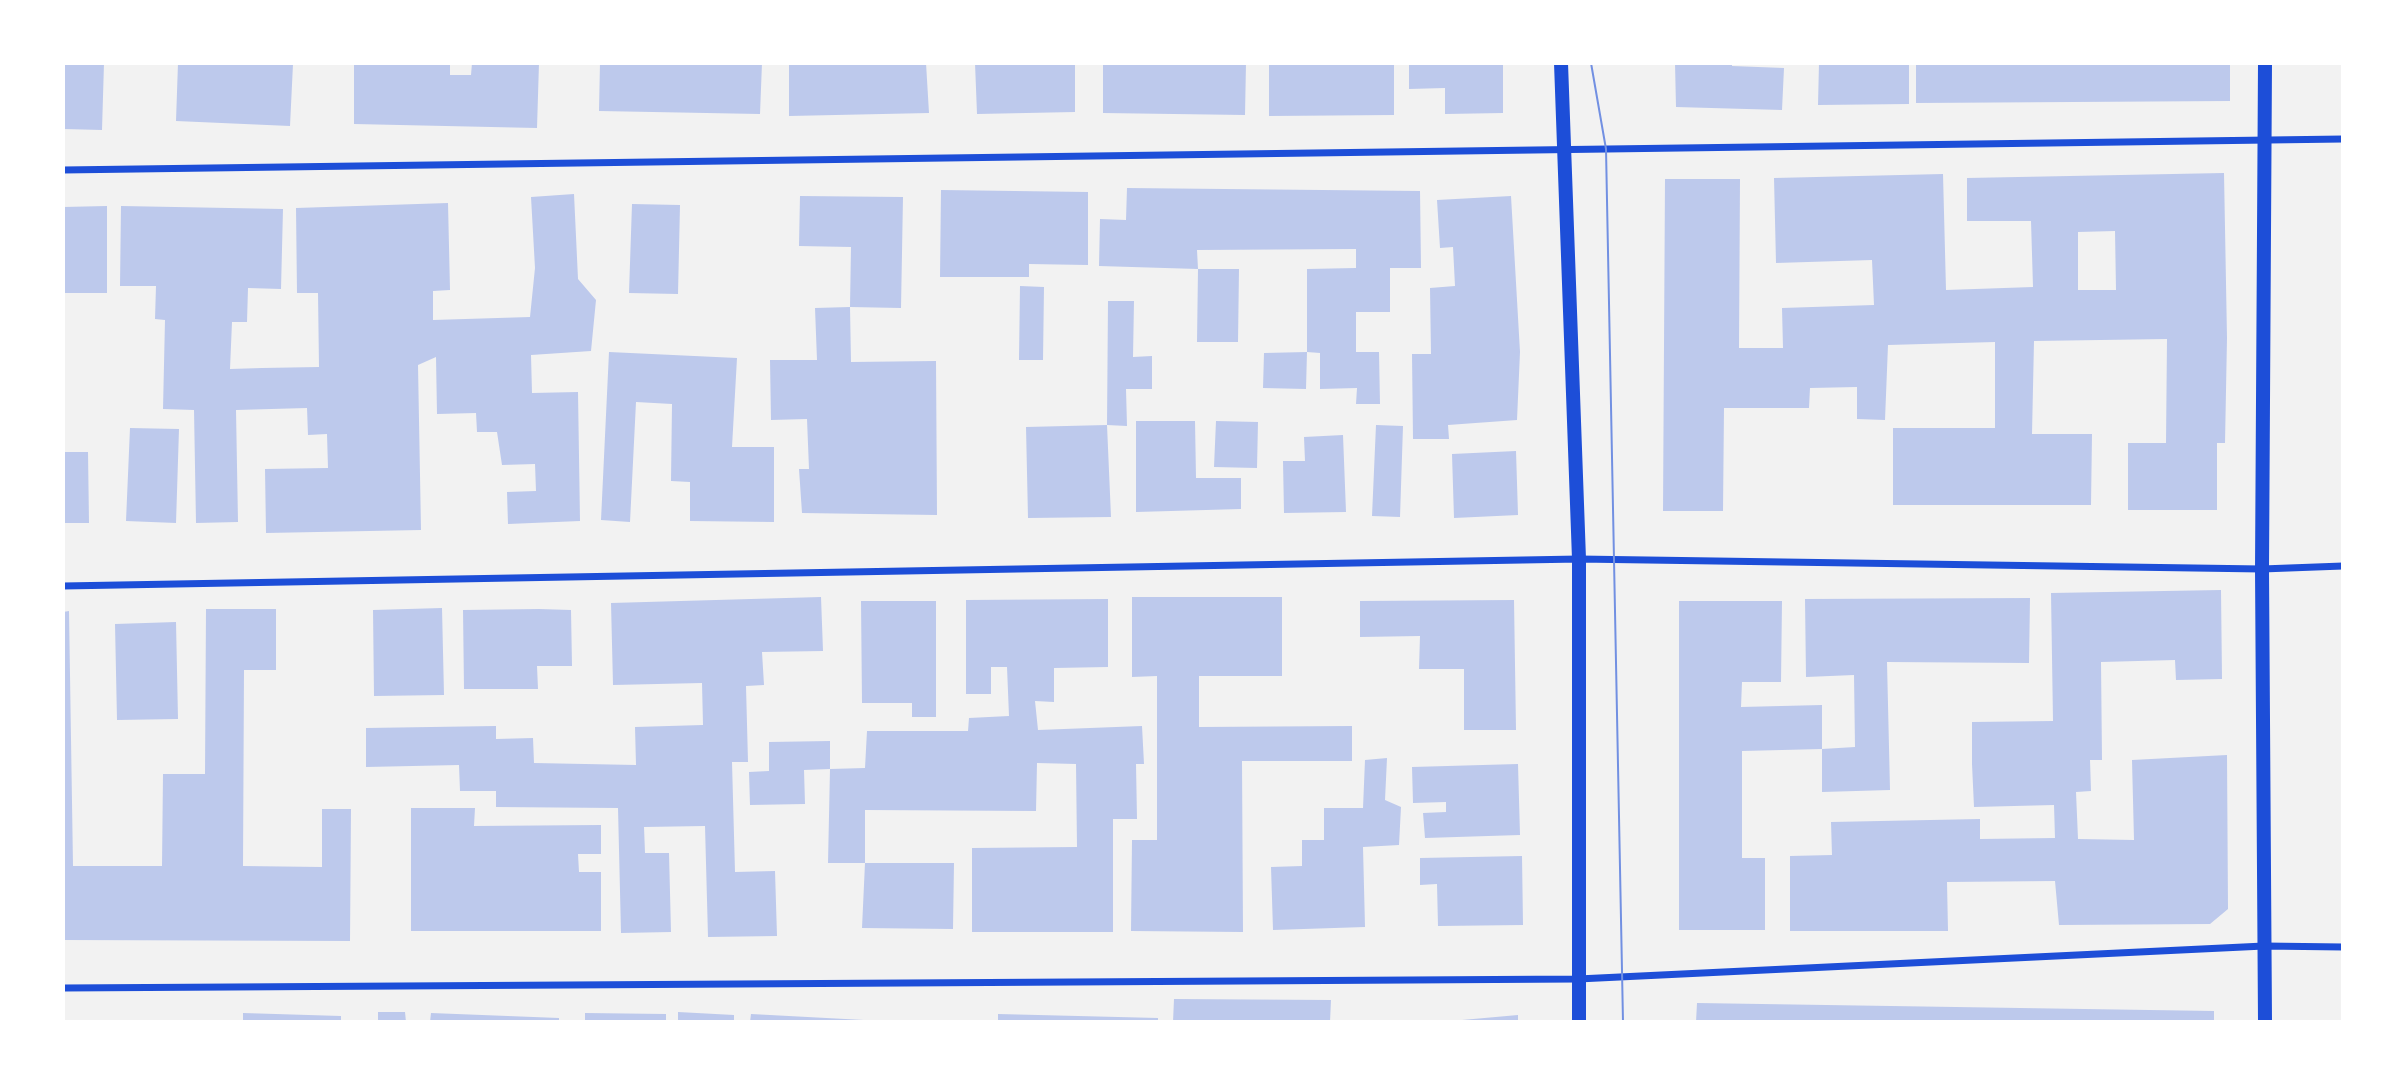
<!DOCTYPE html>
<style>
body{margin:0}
#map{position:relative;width:2406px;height:1085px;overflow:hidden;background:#f2f2f2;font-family:"DM Sans",sans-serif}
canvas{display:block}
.frame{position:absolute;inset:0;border:65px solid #fff;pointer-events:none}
</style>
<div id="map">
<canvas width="2406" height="1085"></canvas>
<div class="frame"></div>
</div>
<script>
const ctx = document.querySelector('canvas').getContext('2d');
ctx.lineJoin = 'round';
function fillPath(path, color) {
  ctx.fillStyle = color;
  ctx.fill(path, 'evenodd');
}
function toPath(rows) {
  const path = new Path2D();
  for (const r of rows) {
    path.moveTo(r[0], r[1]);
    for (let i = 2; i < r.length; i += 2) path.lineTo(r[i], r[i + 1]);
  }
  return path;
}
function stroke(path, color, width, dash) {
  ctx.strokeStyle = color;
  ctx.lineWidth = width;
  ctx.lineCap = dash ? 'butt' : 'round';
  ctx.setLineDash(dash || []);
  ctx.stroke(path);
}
const building = toPath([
 [63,63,104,63,102,130,63,129],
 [178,63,293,64,290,126,176,121],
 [354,63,450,63,450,75,471,75,472,63,539,63,537,128,354,124],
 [600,63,762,63,760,114,599,111],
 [789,63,926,63,929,113,789,116],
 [975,63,1075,63,1075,112,977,114],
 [1103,63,1246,63,1245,115,1103,113],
 [1269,63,1394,63,1394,115,1269,116],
 [1409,63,1503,63,1503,113,1445,114,1445,88,1409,89],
 [1675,63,1732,63,1732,66,1784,68,1782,110,1676,107],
 [1819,63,1909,63,1909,104,1818,105],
 [1916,63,2230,63,2230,101,1916,103],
 [2224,173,2227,338,2225,443,2217,443,2217,510,2128,510,2128,443,2166,443,2167,339,2034,341,2032,434,2092,434,2091,505,1893,505,1893,428,1995,428,1995,342,1888,345,1885,420,1857,419,1857,387,1810,388,1809,408,1724,408,1723,511,1663,511,1665,179,1740,179,1739,348,1783,348,1782,308,1874,305,1872,260,1776,263,1774,178,1943,174,1946,290,2033,287,2031,221,1967,221,1967,178],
 [2115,231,2116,290,2078,290,2078,232],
 [1127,188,1420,191,1421,268,1390,268,1390,312,1356,312,1356,352,1379,352,1380,404,1356,404,1357,388,1320,389,1320,353,1307,352,1307,269,1356,268,1356,249,1197,250,1198,269,1099,266,1100,219,1126,220],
 [941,190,1088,192,1088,265,1029,264,1029,277,940,277],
 [574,194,578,279,596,300,591,351,531,355,532,393,578,392,580,521,508,524,507,492,536,491,535,464,502,465,497,432,477,432,476,413,437,414,436,357,418,365,421,530,266,533,265,469,328,468,327,434,308,435,307,408,236,410,238,522,196,523,194,410,163,409,165,320,155,319,156,286,120,286,121,206,283,209,281,289,248,288,247,322,232,322,230,369,262,368,319,367,318,293,297,293,296,208,448,203,450,290,433,291,433,320,530,317,535,268,531,197],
 [800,196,903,197,901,308,850,307,851,247,799,246],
 [1511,196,1520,352,1517,420,1448,425,1449,439,1413,439,1412,354,1431,354,1430,288,1455,286,1453,247,1440,248,1437,200],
 [632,204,680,205,678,294,629,293],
 [107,206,107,293,63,293,63,207],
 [1198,269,1239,269,1238,342,1197,342],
 [1020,286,1044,287,1043,360,1019,360],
 [1108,301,1134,301,1133,357,1152,356,1152,389,1126,389,1127,426,1107,425],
 [850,307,851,362,936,361,937,515,802,513,799,469,809,469,807,419,771,420,770,360,817,360,815,308],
 [609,352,737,358,732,447,774,447,774,522,690,521,690,482,671,481,672,404,636,402,630,522,601,520],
 [1307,352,1306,389,1263,388,1264,353],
 [1136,421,1195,421,1196,478,1241,478,1241,509,1136,512],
 [1216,421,1258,422,1257,468,1214,467],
 [1107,425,1111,517,1028,518,1026,427],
 [1376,425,1403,426,1400,517,1372,516],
 [130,428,179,429,176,523,126,521],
 [1343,435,1346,512,1284,513,1283,461,1305,461,1304,437],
 [1516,451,1518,515,1454,518,1452,454],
 [63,452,88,452,89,523,63,523],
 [2221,590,2222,679,2176,680,2175,660,2101,662,2102,760,2090,760,2091,791,2076,792,2078,839,2134,840,2132,760,2227,755,2228,909,2210,924,2059,925,2055,881,1947,882,1948,931,1790,931,1790,856,1832,855,1831,822,1980,819,1980,839,2055,838,2054,805,1974,807,1972,764,1972,722,2053,721,2051,593],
 [821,597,823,651,762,652,764,685,746,686,748,762,732,762,735,872,775,871,777,936,708,937,705,826,644,827,645,853,669,853,671,932,621,933,618,808,496,807,496,791,460,791,459,765,366,767,366,728,496,726,496,739,533,738,534,763,636,765,635,727,703,725,702,683,613,685,611,603],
 [1132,597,1282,597,1282,676,1199,676,1199,727,1352,726,1352,761,1242,761,1243,932,1131,931,1132,840,1157,840,1157,676,1132,677],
 [2030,598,2029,663,1887,662,1890,790,1822,792,1822,749,1855,747,1854,675,1806,677,1805,599],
 [1108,599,1108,667,1054,668,1054,702,1035,701,1038,730,1142,726,1144,764,1136,764,1137,819,1113,819,1113,932,972,932,972,848,1077,847,1076,764,1037,763,1036,811,865,810,865,863,828,863,830,769,804,770,805,804,750,805,749,772,769,771,769,742,830,741,830,769,865,768,867,731,968,731,969,718,1009,716,1007,667,991,667,991,694,966,694,966,600],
 [1514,600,1516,730,1464,730,1464,669,1419,669,1420,636,1360,637,1360,601],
 [861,601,936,601,936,717,912,717,912,703,862,703],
 [1679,601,1782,601,1781,682,1742,682,1741,707,1822,705,1822,749,1742,751,1742,858,1765,858,1765,930,1679,930],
 [442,608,444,695,374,696,373,610],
 [206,609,276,609,276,670,244,670,243,866,322,867,322,809,351,809,350,941,63,940,63,612,69,611,73,866,162,866,163,774,205,774],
 [539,609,571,610,572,666,537,666,538,689,464,689,463,610],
 [176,622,178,719,117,720,115,624],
 [1387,758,1385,800,1401,807,1399,845,1363,847,1365,927,1273,930,1271,867,1302,866,1302,840,1324,840,1324,808,1363,808,1365,760],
 [1518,764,1520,835,1425,838,1423,813,1446,812,1446,802,1413,803,1412,767],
 [411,808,475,808,474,826,601,825,601,854,578,854,579,872,601,872,601,931,411,931],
 [1522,856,1523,925,1438,926,1437,884,1420,885,1420,858],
 [865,863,954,863,953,929,862,928],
 [1174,999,1331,1000,1330,1022,1173,1022],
 [1697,1003,2214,1011,2214,1022,1696,1022],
 [378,1012,405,1012,406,1022,378,1022],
 [678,1012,734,1015,734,1022,678,1022],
 [243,1013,341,1016,341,1022,243,1022],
 [431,1013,559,1018,559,1022,430,1022],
 [585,1013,666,1014,666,1022,585,1022],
 [751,1014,864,1020,864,1022,750,1022],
 [998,1014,1158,1018,1158,1022,998,1022],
 [1518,1015,1518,1022,1462,1022,1462,1020]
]);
const minor = toPath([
 [63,170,2343,139],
 [63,586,1579,559,2262,569,2343,566],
 [63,988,1578,979,2264,946,2343,947]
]);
const secondary = toPath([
 [1561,63,1579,559,1579,1022],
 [2265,1022,2262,569,2265,63]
]);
const tram = toPath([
 [1591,63,1606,149,1623,1022]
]);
fillPath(building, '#bdc9ec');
stroke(minor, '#1d4ed8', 7);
stroke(secondary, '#1d4ed8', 14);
stroke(tram, '#7290e2', 2);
</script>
